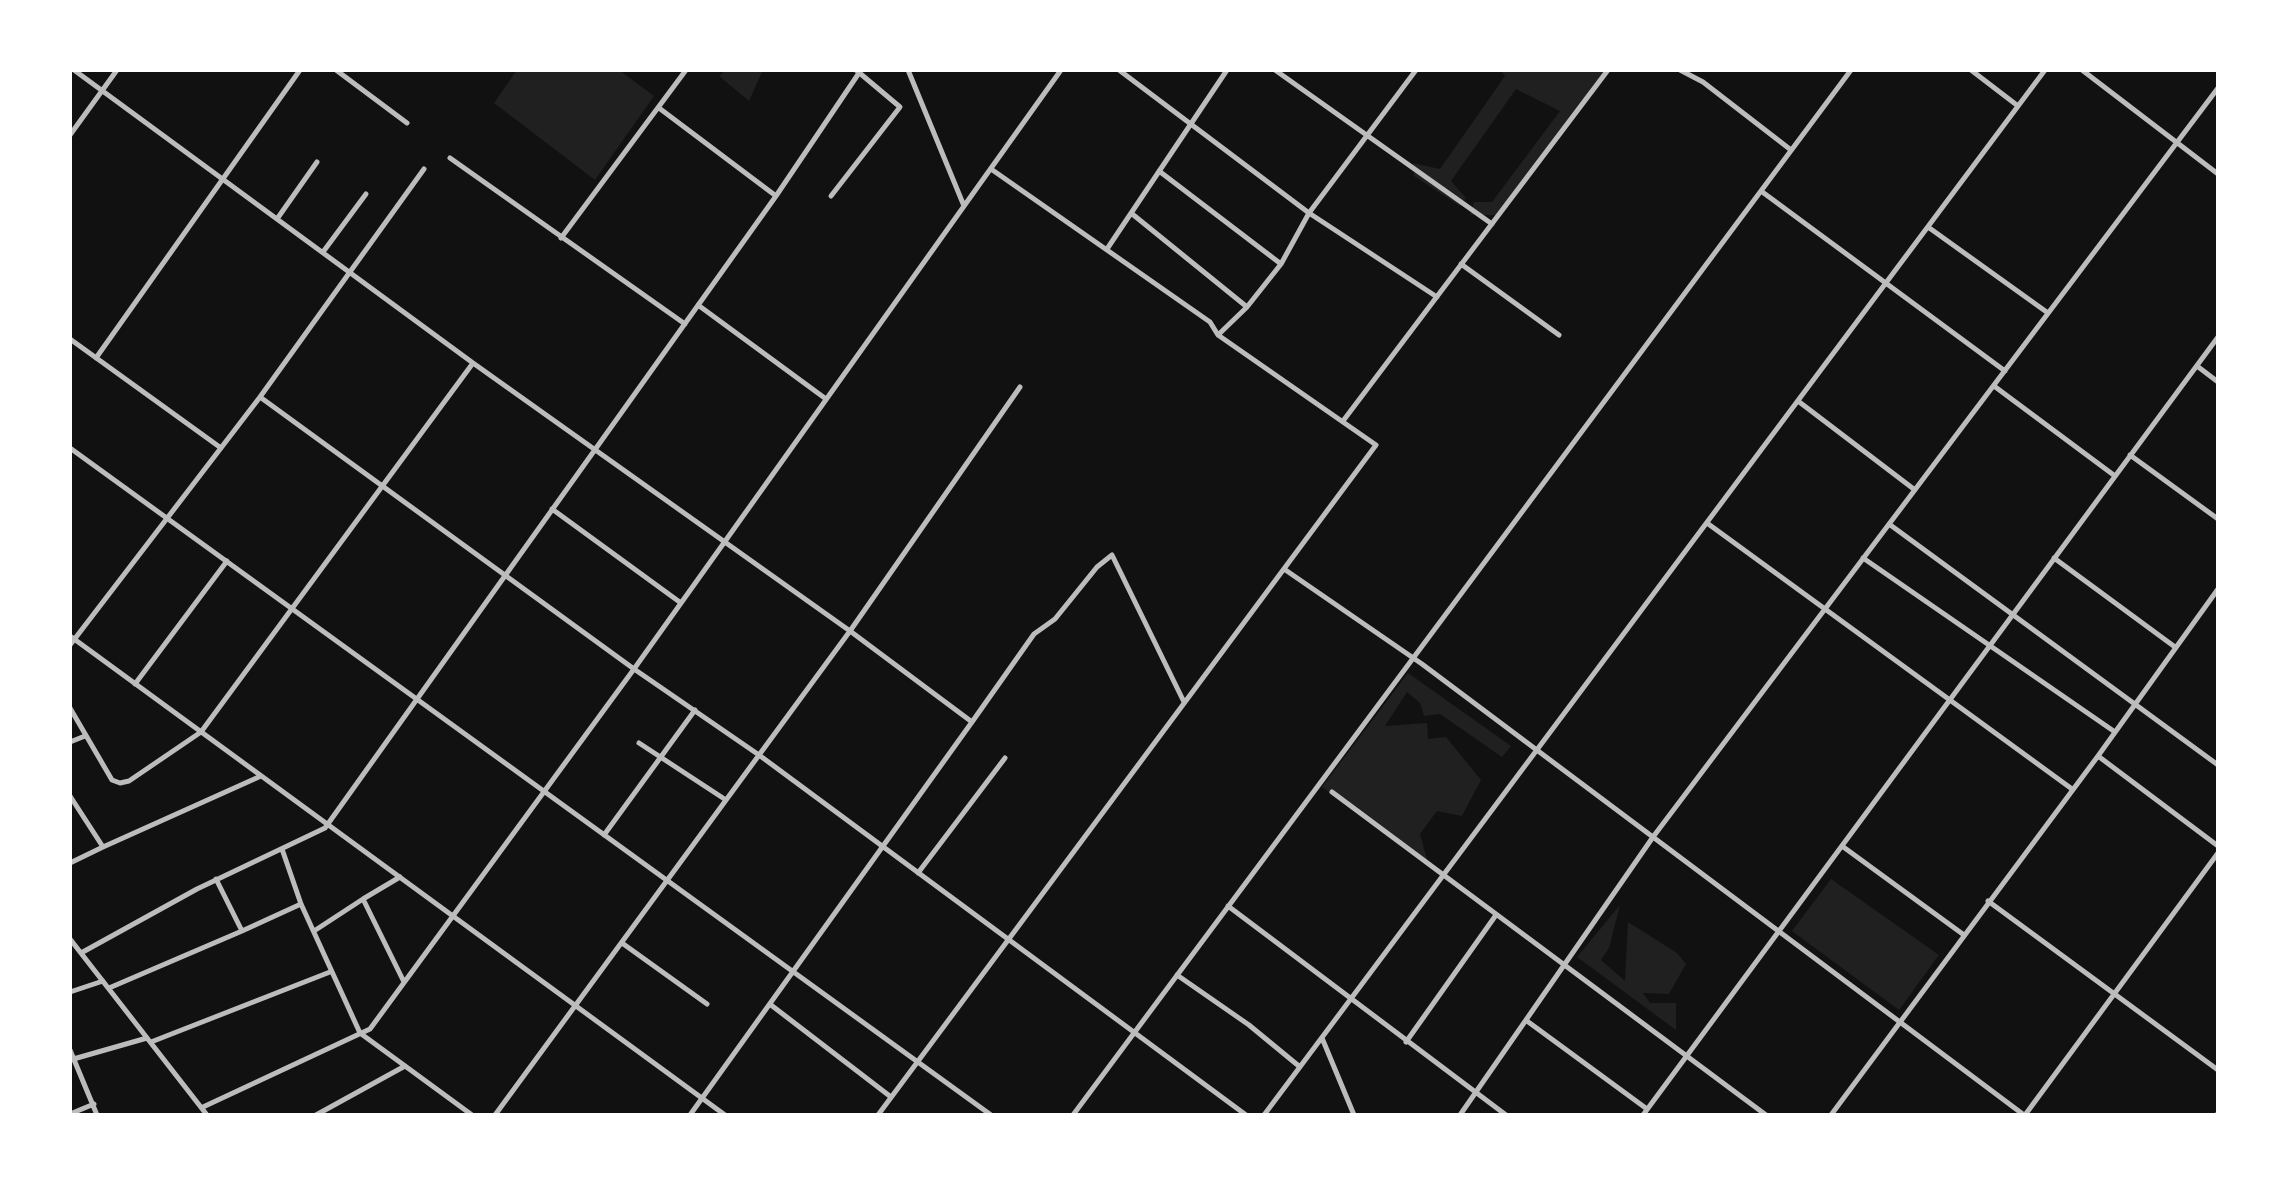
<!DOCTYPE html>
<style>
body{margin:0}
#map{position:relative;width:2288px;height:1185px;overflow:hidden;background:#111;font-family:Barlow,sans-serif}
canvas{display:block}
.frame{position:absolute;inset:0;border:72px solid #fff;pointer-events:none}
</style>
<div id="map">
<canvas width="2288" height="1185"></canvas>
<div class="frame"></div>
</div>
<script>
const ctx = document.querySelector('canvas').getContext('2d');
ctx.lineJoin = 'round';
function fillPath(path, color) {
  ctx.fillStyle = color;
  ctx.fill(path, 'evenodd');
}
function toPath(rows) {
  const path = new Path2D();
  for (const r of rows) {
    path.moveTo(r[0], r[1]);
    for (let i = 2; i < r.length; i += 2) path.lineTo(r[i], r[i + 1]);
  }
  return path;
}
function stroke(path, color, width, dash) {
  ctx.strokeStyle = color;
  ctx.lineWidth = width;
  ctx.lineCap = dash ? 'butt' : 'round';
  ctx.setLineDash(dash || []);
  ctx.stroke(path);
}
const green = toPath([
 [517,70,619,70,654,96,595,180,494,103],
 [726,70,763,70,749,101,719,76],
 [1500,70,1610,70,1496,215,1470,215,1474,202,1492,202,1560,111,1516,89,1451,181,1466,198,1460,206,1414,176,1413,163,1440,169,1505,76],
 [1408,673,1511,746,1502,757,1440,714,1424,716,1420,703,1407,692,1385,726,1427,723,1428,739,1446,737,1481,780,1462,816,1437,811,1420,834,1428,863,1322,787],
 [1831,879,1939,955,1899,1010,1792,931],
 [1620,905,1609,948,1601,960,1625,981,1628,922,1677,953,1686,964,1669,994,1643,993,1650,1003,1676,1003,1676,1030,1577,957]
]);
const minor = toPath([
 [74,70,473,363,850,631,495,1115],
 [336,70,407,123],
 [908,70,964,206],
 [1119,70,1309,213,1437,297],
 [1275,70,1492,224],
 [1680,70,1703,82,1791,150],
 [1971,70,2018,106],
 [2082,70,2218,174],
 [659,108,776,196],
 [70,135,117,70],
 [450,158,685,324],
 [1159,171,1281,264],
 [1761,191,2005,371],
 [831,196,900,107,856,70],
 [1131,213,1247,307],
 [277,219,317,162],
 [1928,227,2048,313],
 [561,238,686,70],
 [1107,249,1227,70],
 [323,252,366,194],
 [1461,264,1559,335],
 [698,305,826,399],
 [1218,335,1247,307,1281,264,1309,213,1416,70],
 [70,339,221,448],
 [96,358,300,70],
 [2197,366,2218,382],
 [1994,386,2115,476],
 [260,397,634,669,759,755,1246,1115],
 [1798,401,1915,490],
 [1343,421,1608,70],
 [70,448,991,1115],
 [2130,455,2218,519],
 [552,509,681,603],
 [1707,523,2072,789],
 [1889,524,2218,765],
 [1863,558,2115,732],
 [2054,558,2175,647],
 [1284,569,1422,664,2024,1115],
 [70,636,725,1115],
 [70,645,260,397,424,169],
 [135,684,227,561],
 [70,708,112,780,120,783,129,781,201,732,473,363],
 [972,722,1034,634,1055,619,1097,567,1112,555,1184,702],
 [70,742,85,736],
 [639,743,726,800],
 [2098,756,2218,846],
 [1332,792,1766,1115],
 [70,796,103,847,261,776],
 [604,835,695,710],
 [1842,846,1964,935],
 [282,849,301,904,360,1033,472,1115],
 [70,863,103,847],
 [918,873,1005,758],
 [400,877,363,899,404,982],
 [1988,901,2218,1070],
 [1228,906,1506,1115],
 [242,931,301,904],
 [314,931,363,899],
 [70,939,207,1115],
 [622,943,707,1004],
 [81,953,197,889,325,828,776,196,861,70],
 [1177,975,1249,1025,1300,1067],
 [109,988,242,931,216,879],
 [70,992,103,981],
 [771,1005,891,1097],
 [1527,1021,1647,1109],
 [1322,1038,1354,1115],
 [151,1042,330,972],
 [1406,1042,1496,915],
 [70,1050,97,1115],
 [70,1060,147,1038],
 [203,1107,370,1029,634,669,1061,70],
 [70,1114,94,1104],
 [316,1115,405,1066],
 [690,1115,972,722,850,631,1020,387],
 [878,1115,1376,445,1218,335,1210,322,991,169],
 [1073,1115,1851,70],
 [1264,1115,2045,70],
 [1460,1115,1653,837,2218,88],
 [1643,1115,2218,337],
 [1831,1115,2098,756,2218,589],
 [2025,1115,2218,853],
 [2217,1115,2218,1113]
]);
fillPath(green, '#202020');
stroke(minor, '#bcbcbc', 5);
</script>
